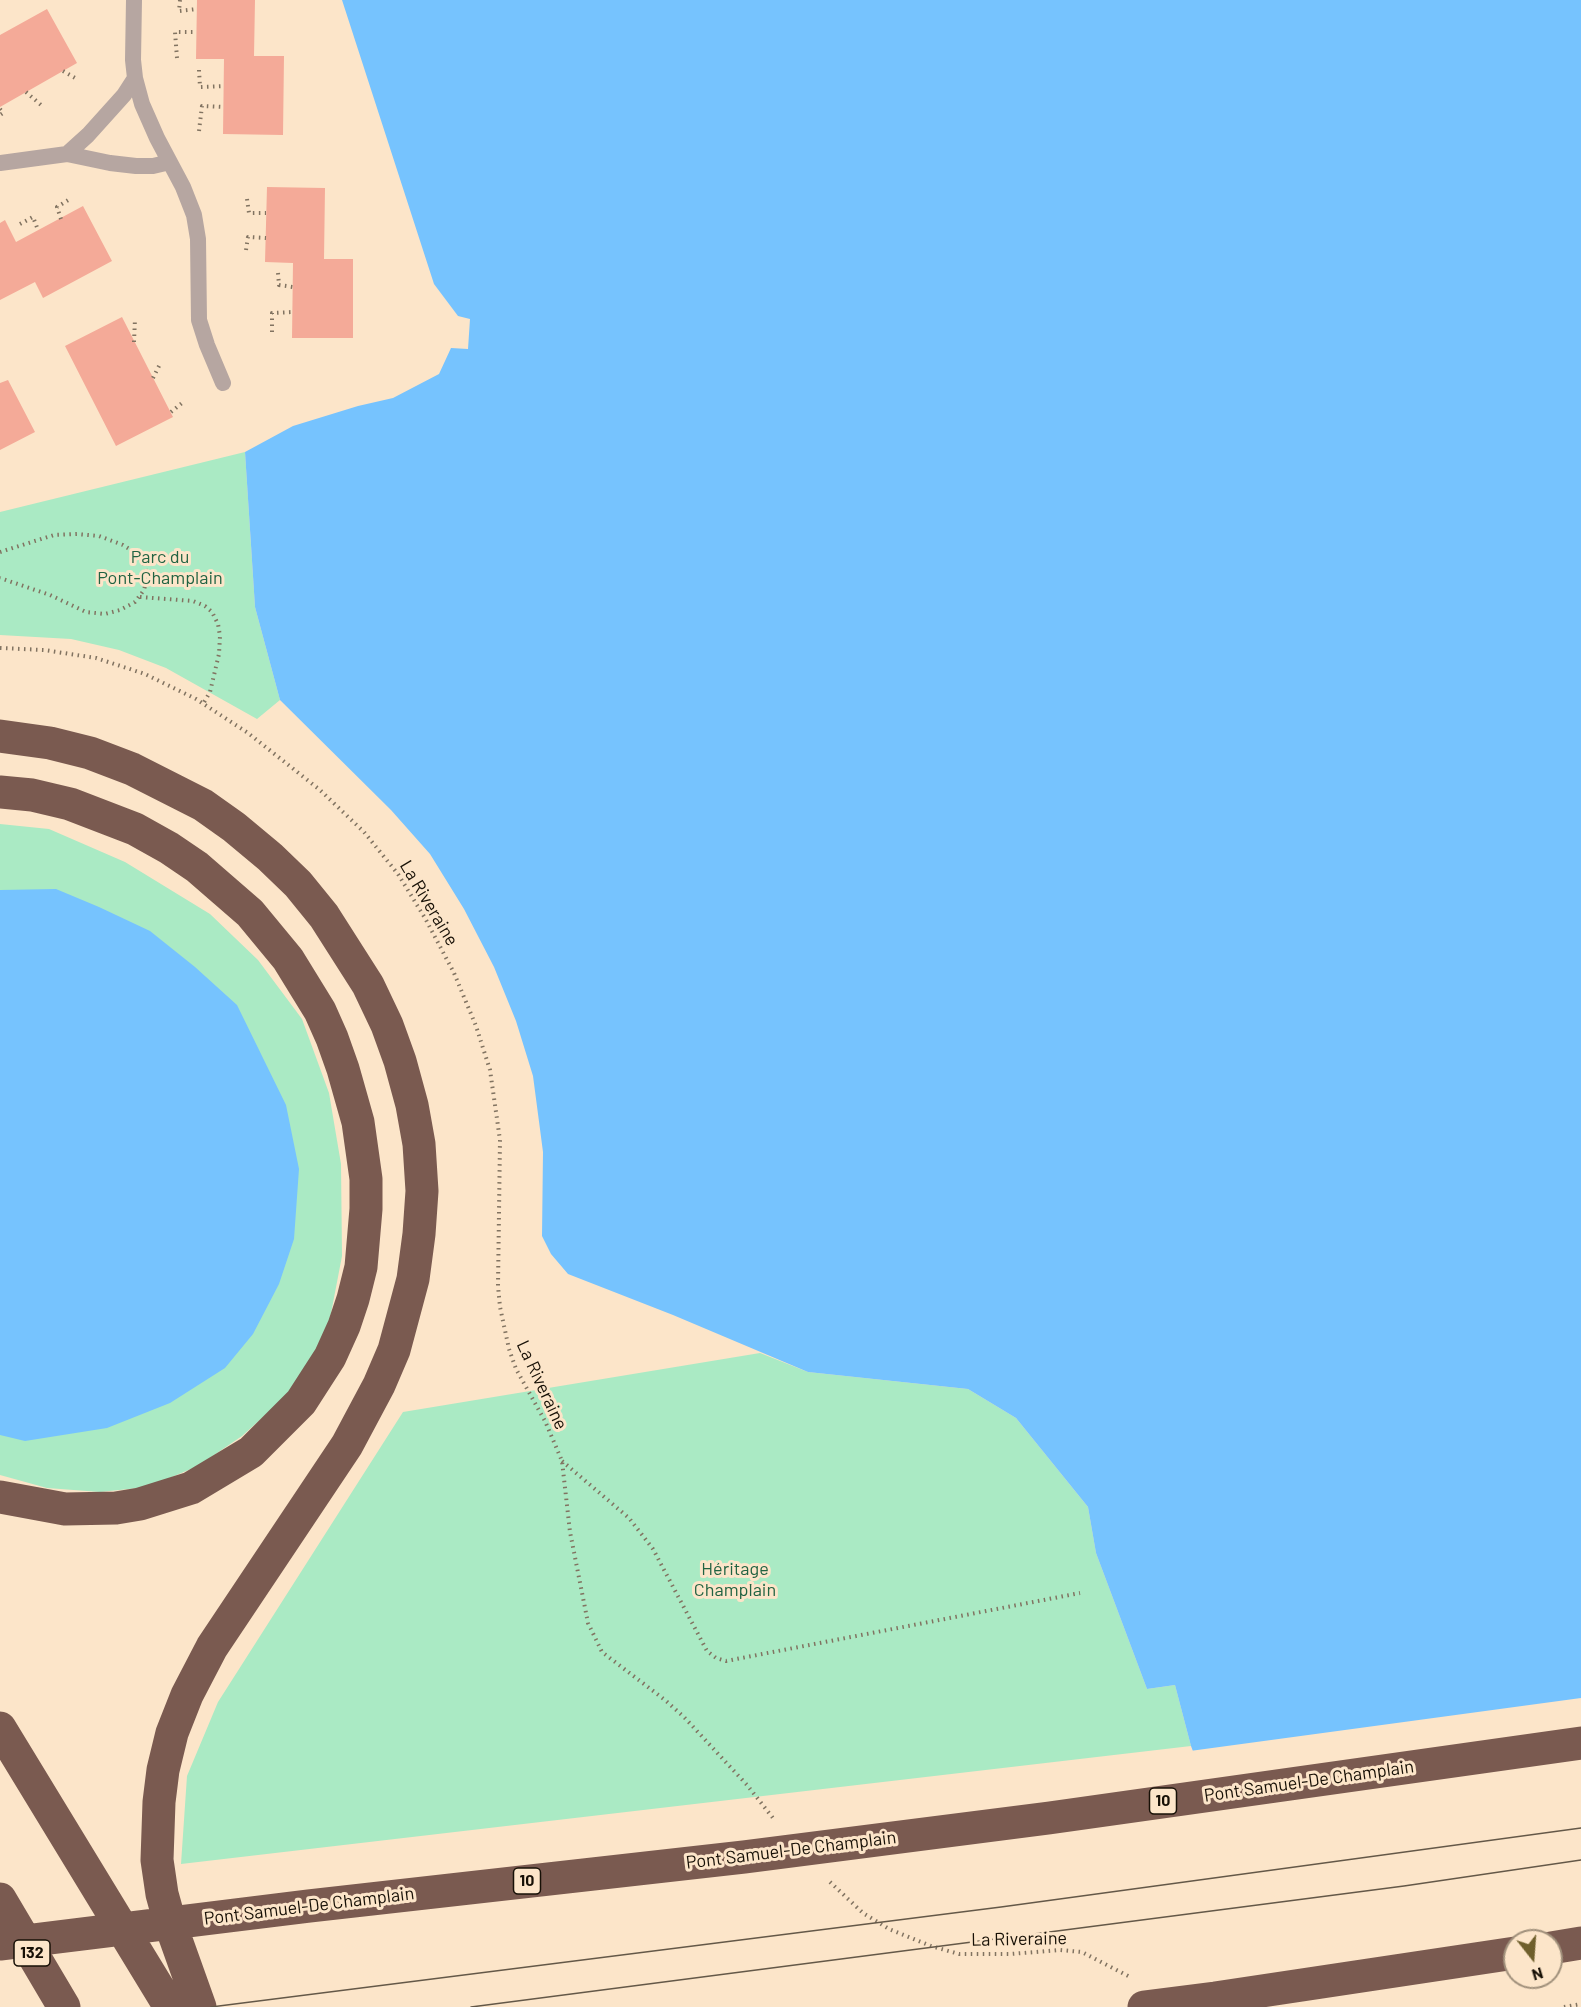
<!DOCTYPE html>
<meta charset="utf-8">
<style>
body{margin:0}
#map{position:relative;width:1581px;height:2007px;overflow:hidden;background:#fce5c9;font-family:Barlow,sans-serif}
canvas{display:block}
.north{position:absolute;left:1503px;top:1929px;width:60px;height:60px;box-sizing:border-box;background:#fce5c9;border:2px solid #a0907b;border-radius:50%;rotate:163deg;font-size:16px;font-weight:700;line-height:24px;text-align:center;color:#171006}
.north::after{content:'';display:block;margin:auto;width:21px;height:27px;background:#6f5f2c;clip-path:polygon(50% 0,100% 100%,50% 72%,0 100%)}
</style>
<div id="map">
<canvas width="1581" height="2007"></canvas>
<div class="north">N</div>
</div>
<script>
const ctx = document.querySelector('canvas').getContext('2d');
ctx.lineJoin = 'round';
function fillPath(path, color) {
  ctx.fillStyle = color;
  ctx.fill(path, 'evenodd');
}
function toPath(rows) {
  const path = new Path2D();
  for (const r of rows) {
    path.moveTo(r[0], r[1]);
    for (let i = 2; i < r.length; i += 2) path.lineTo(r[i], r[i + 1]);
  }
  return path;
}
function stroke(path, color, width, dash) {
  ctx.strokeStyle = color;
  ctx.lineWidth = width;
  ctx.lineCap = dash ? 'butt' : 'round';
  ctx.setLineDash(dash || []);
  ctx.stroke(path);
}
function label(font, color, halo, rows, align = 'center') {
  ctx.font = font + ' Barlow,sans-serif';
  ctx.lineWidth = 6;
  ctx.setLineDash([]);
  ctx.textBaseline = 'middle';
  ctx.strokeStyle = halo;
  ctx.fillStyle = color;
  for (const [text, x, y, turn = 0] of rows) {
    ctx.save();
    ctx.translate(x, y);
    ctx.rotate((+turn || 0) * Math.PI / 180);
    ctx.textAlign = isNaN(turn) ? turn : align;
    if (halo) ctx.strokeText(text, 0, 0);
    ctx.fillText(text, 0, 0);
    ctx.restore();
  }
}
const green = toPath([
 [245,452,255,607,280,700,257,719,166,668,119,650,71,639,0,635,0,512],
 [0,824,49,829,125,862,210,914,258,960,302,1019,329,1093,341,1164,342,1256,328,1329,294,1389,242,1436,198,1466,148,1487,100,1492,47,1488,0,1475],
 [760,1353,808,1372,968,1389,1016,1418,1088,1507,1096,1553,1147,1689,1175,1685,1191,1746,181,1864,187,1776,218,1702,403,1412]
]);
const water = toPath([
 [342,0,1581,0,1581,2007,1372,1982,1231,1852,1191,1746,1175,1685,1147,1689,1096,1553,1088,1507,1016,1418,968,1389,808,1372,673,1315,568,1274,551,1254,542,1236,543,1152,533,1076,516,1021,494,967,464,909,430,854,391,810,280,700,255,607,245,452,293,426,358,406,393,398,439,374,451,348,468,349,470,319,458,316,434,284],
 [1515,1941,1551,1941,1551,1977,1515,1977],
 [56,889,99,907,150,931,195,967,237,1005,286,1105,299,1169,294,1239,279,1284,253,1334,225,1368,170,1403,107,1428,25,1441,0,1435,0,890]
]);
const pier = toPath([
 [1581,1698,1581,2007,1378,2007,1369,1983,1229,1854,1190,1751],
 [1515,1941,1551,1941,1551,1977,1515,1977]
]);
const building = toPath([
 [197,0,255,0,254,56,284,56,283,135,223,134,224,59,196,59],
 [47,9,77,63,0,107,0,35],
 [267,187,325,188,324,259,353,259,353,338,292,338,293,263,265,262],
 [83,206,112,261,43,298,35,282,0,300,0,223,5,220,16,242],
 [122,317,173,417,116,446,65,346],
 [8,380,35,432,0,450,0,383]
]);
const path = toPath([
 [180,0,179,11,197,9],
 [177,58,175,32,196,32],
 [199,70,200,87,224,86],
 [63,71,77,79],
 [26,92,41,105],
 [0,109,3,113,0,115],
 [199,131,202,106,223,107],
 [247,199,249,213,266,213],
 [61,219,57,207,70,199],
 [20,224,33,217,38,230],
 [246,250,248,237,266,238],
 [278,273,279,285,293,287],
 [272,332,272,313,293,312],
 [134,342,135,319],
 [153,378,161,362],
 [171,412,182,403],
 [0,552,54,535,77,534,99,536,123,545,139,555,145,566,147,578,144,590,135,602,120,610,105,614,86,612,50,595,0,578],
 [140,597,193,601,205,606,212,612,218,624,220,636,219,654,210,692,203,704],
 [0,648,44,650,96,658,145,674,196,699,248,733,320,790,364,832,398,874,425,918,454,973,476,1026,490,1070,500,1140,498,1286,500,1307,509,1349,516,1369,545,1421,562,1461,570,1532,588,1623,602,1652,665,1700,684,1717,747,1785,773,1818],
 [562,1461,629,1518,653,1549,707,1651,716,1658,726,1661,1080,1593],
 [830,1882,863,1913,889,1929,931,1946,959,1954,1011,1954,1060,1950,1082,1952,1130,1977],
 [1564,2007,1581,2004]
]);
const lane = toPath([
 [134,0,133,60,135,78,142,104,157,138,183,187,194,215,198,239,199,320,207,345,223,383],
 [67,154,88,135,124,95,135,78],
 [0,163,67,154,110,163,136,166,153,166,170,162]
]);
const highway = toPath([
 [0,736,50,743,90,753,132,769,203,805,234,827,270,857,298,884,324,916,368,985,387,1025,400,1061,412,1105,419,1144,422,1191,419,1234,413,1279,394,1350,379,1385,347,1445,212,1647,187,1695,172,1733,163,1770,159,1802,157,1860,162,1894,170,1923,200,2007],
 [0,792,32,795,70,804,135,829,169,848,197,867,250,913,288,959,320,1011,332,1038,343,1069,358,1122,366,1179,366,1209,361,1267,353,1299,344,1326,330,1357,301,1402,251,1452,191,1488,140,1504,116,1508,65,1509,0,1497],
 [0,1728,170,2007],
 [0,1899,64,2007],
 [0,1944,309,1906,744,1857,1049,1818,1581,1743],
 [1551,1948,1581,1943],
 [1144,2007,1215,1998,1515,1953]
]);
const tram = toPath([
 [211,2007,1001,1907,1581,1828],
 [471,2007,1404,1886,1581,1860]
]);
const shields = [
 [1163,1801,27],
 [527,1881,27],
 [32,1953,36]
];
const shieldNames = [
 ["10",1163,1801],
 ["10",527,1881],
 ["132",32,1953]
];
const parkNames = [
 ["Parc du",160,557],
 ["Pont-Champlain",160,578],
 ["Héritage",735,1569],
 ["Champlain",735,1590]
];
const streetNames = [
 ["La Riveraine",429,903,59],
 ["La Riveraine",542,1385,65],
 ["Pont Samuel-De Champlain",1309,1781,-8],
 ["Pont Samuel-De Champlain",791,1850,-7],
 ["Pont Samuel-De Champlain",309,1906,-7],
 ["La Riveraine",1019,1939,-1]
];
fillPath(green, '#aaeac4');
fillPath(water, '#76c3fe');
fillPath(pier, '#fce5c9');
fillPath(building, '#f4aa98');
stroke(path, '#817361', 4, [1.5, 4.5]);
stroke(lane, '#b6a6a1', 16);
stroke(highway, '#7a5a50', 33);
stroke(tram, '#645848', 1.5);
for (const [x, y, w] of shields) {
  const box = new Path2D();
  box.roundRect(x - w / 2, y - 13, w, 26, 4.5);
  ctx.fillStyle = '#fce5c9';
  ctx.fill(box);
  stroke(box, '#171006', 1.5);
}
label('bold 16px', '#171006', null, shieldNames);
label('18px', '#216342', '#fce5c9', parkNames);
label('18px', '#171006', '#fce5c9', streetNames);
</script>
